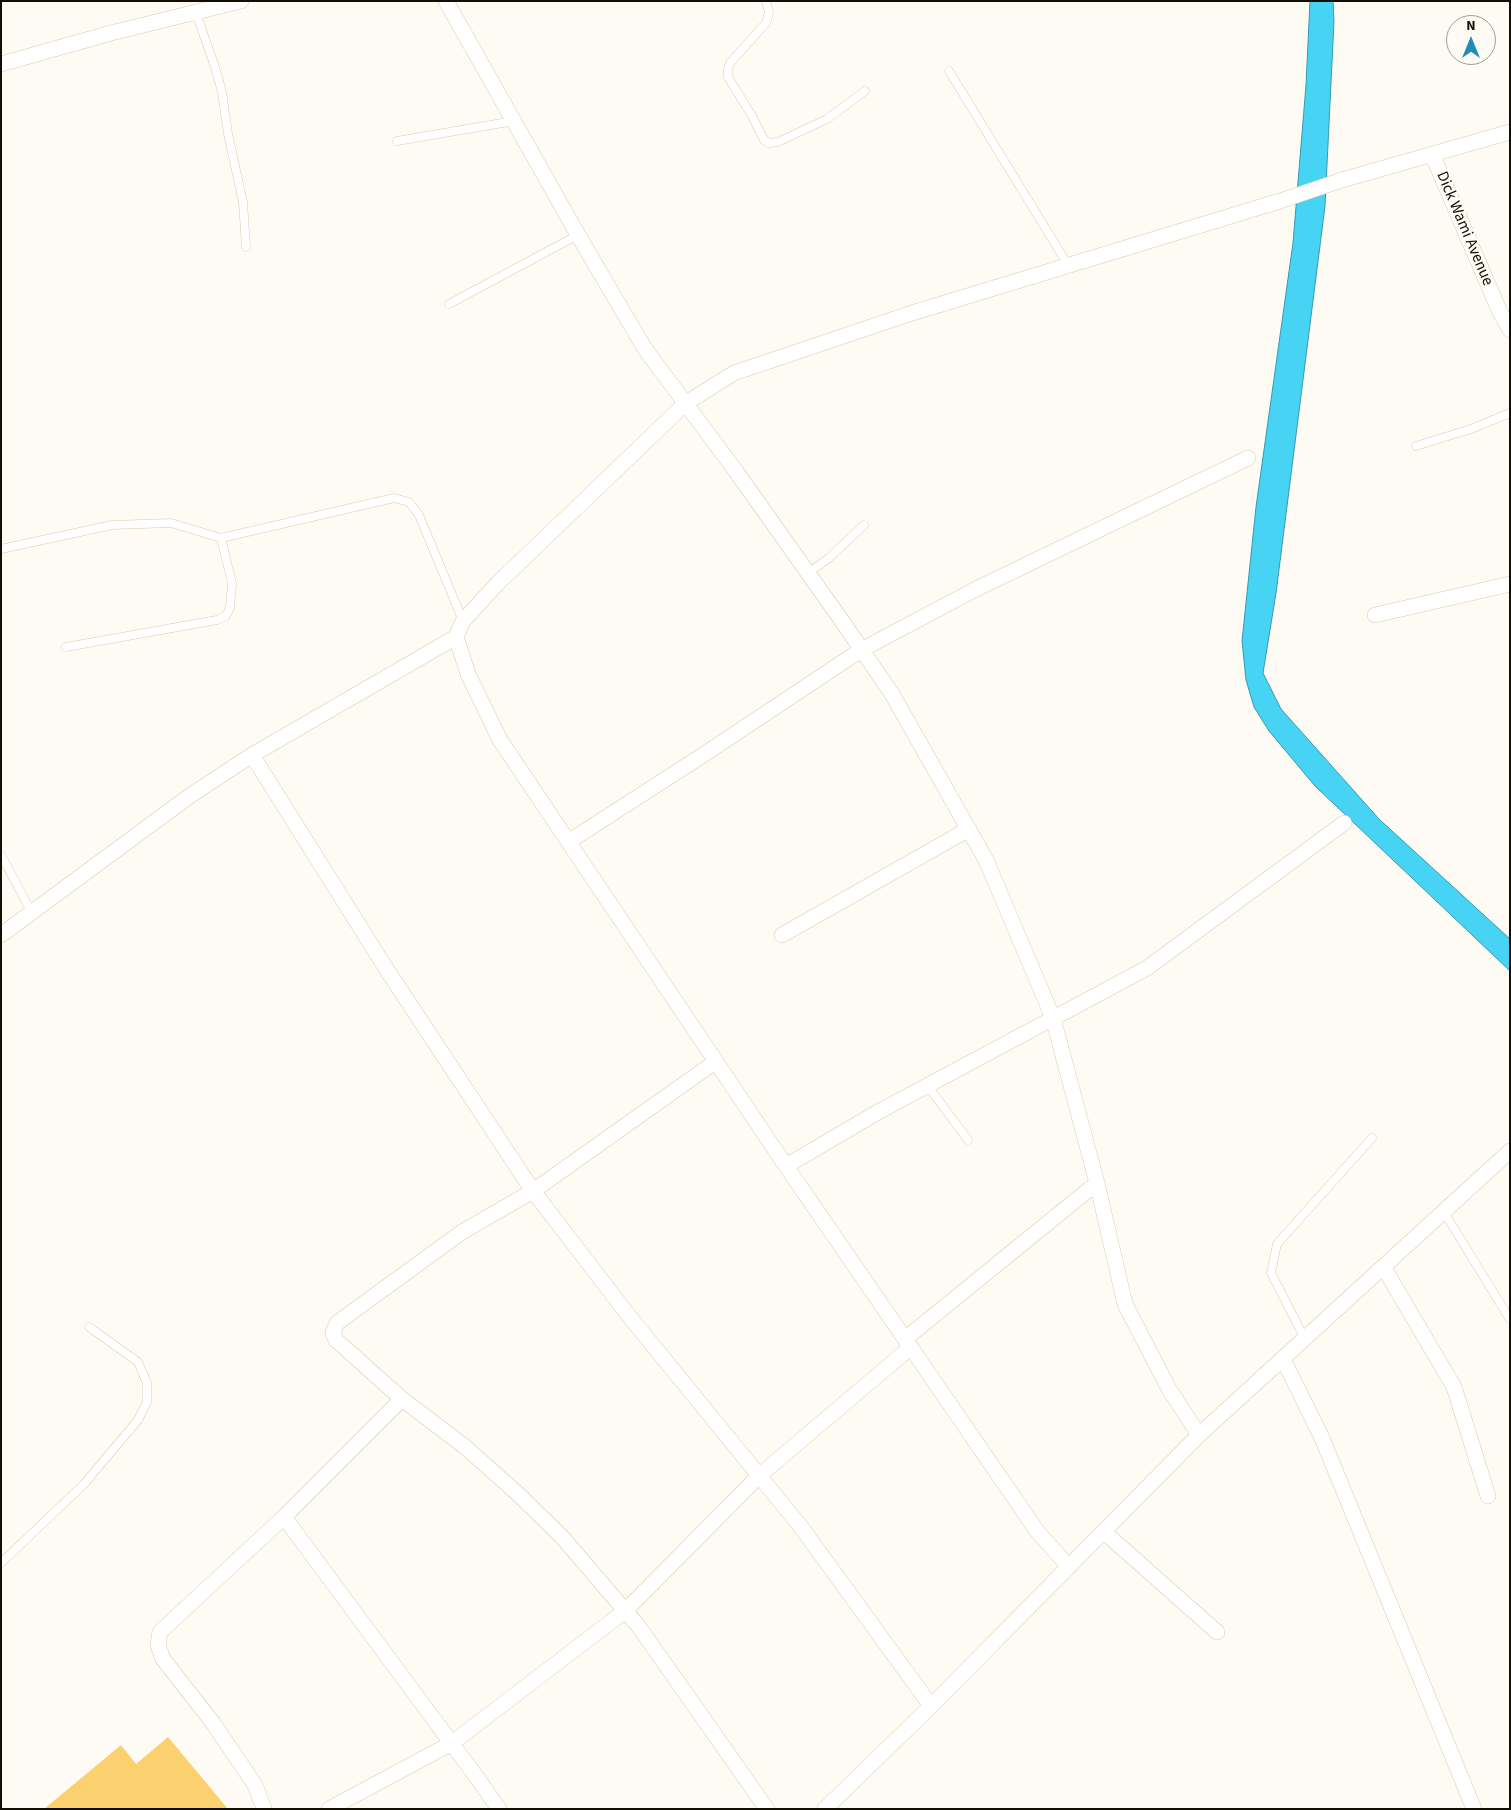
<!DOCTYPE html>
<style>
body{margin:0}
#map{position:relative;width:1511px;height:1810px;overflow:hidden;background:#fefbf5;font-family:"Source Sans 3",sans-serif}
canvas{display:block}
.frame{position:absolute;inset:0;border:2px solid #130e04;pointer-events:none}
.north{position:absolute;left:1446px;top:15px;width:50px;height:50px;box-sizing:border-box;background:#fefbf5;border:1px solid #a09c95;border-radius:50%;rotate:0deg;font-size:14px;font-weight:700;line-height:20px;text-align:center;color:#130e04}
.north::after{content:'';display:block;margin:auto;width:18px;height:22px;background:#218cb3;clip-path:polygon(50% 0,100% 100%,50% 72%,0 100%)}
</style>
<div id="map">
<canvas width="1511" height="1810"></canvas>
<div class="frame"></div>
<div class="north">N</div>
</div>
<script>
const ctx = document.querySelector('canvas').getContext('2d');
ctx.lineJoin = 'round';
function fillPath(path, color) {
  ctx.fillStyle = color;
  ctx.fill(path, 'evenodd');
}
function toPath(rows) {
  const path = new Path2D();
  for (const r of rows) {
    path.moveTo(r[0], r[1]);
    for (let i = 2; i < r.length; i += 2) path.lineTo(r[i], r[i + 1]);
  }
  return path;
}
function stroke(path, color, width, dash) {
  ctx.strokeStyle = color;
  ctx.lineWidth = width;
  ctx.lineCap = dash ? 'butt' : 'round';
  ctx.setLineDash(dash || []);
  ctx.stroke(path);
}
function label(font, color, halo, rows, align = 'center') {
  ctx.font = font + ' "Source Sans 3",sans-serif';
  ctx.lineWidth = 4.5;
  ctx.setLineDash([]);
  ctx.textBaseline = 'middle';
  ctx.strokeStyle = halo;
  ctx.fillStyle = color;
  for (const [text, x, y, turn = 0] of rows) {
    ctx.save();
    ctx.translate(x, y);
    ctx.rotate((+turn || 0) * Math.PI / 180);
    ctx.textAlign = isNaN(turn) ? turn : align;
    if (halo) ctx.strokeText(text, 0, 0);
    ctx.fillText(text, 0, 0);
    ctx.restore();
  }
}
const water = toPath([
 [1310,1,1333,1,1334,21,1325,206,1276,593,1263,673,1281,709,1379,819,1510,939,1510,971,1315,786,1269,731,1254,707,1246,680,1242,641,1256,507,1293,243,1306,85,1310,1]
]);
const building = toPath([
 [168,1737,228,1809,44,1809,121,1745,136,1764]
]);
const lane = toPath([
 [766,1,769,13,766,23,730,63,728,69,728,77,752,116,764,140,769,143,778,142,827,119,865,91],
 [196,13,215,67,222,92,228,134,243,202,246,247],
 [949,71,1068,265],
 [397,141,514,121],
 [449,304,578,235],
 [1416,446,1471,429,1510,413],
 [1,549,112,525,171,523,221,538,394,498,409,502,419,515,463,621],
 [808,573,829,558,864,525],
 [66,647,217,620,226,616,230,608,232,583,221,538],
 [1,855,32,913],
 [927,1085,968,1140],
 [1444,1212,1509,1318],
 [1305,1339,1271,1273,1277,1244,1372,1138],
 [1,1563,84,1484,138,1420,147,1402,147,1383,138,1362,89,1327]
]);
const street = toPath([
 [446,1,578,235,645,349,735,470,842,621,892,694,986,860,1053,1018,1097,1183,1125,1304,1169,1389,1199,1435],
 [1,64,111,33,241,1],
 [1432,154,1499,310,1510,330],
 [1375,615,1510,584],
 [252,755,387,970,533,1191,629,1316,801,1527,931,1706],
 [568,842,703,755,861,650,974,590,1248,458],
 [1,935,191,795,252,755,456,637],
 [782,935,969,829],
 [715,1062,533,1191,462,1232,337,1323,333,1333,336,1340,402,1399,464,1446,517,1493,563,1538,639,1627,767,1809],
 [786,1166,878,1112,1147,968,1344,823],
 [1384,1268,1454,1387,1488,1496],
 [905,1339,1097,1183],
 [1283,1359,1322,1438,1474,1809],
 [284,1517,478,1779,499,1809],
 [1104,1532,1217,1632],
 [1069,1567,1037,1531,786,1166,500,740,468,674,456,637,463,621,498,583,686,403,734,373,912,313,1280,201,1342,180,1510,132],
 [264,1809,255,1785,213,1723,163,1659,158,1645,160,1632,284,1517,402,1399],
 [329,1809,452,1743,625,1611,760,1475,911,1347],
 [825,1809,931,1706,1199,1435,1510,1151]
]);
const streetNames = [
 ["Dick Wami Avenue",1464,229,67]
];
fillPath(water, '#47d4f4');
stroke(water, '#3799ac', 1);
fillPath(building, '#fbd170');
stroke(lane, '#d9cbad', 9);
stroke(street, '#d9cbad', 16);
stroke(lane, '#fff', 8);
stroke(street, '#fff', 15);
label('16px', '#130e04', '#fefbf5', streetNames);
</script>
